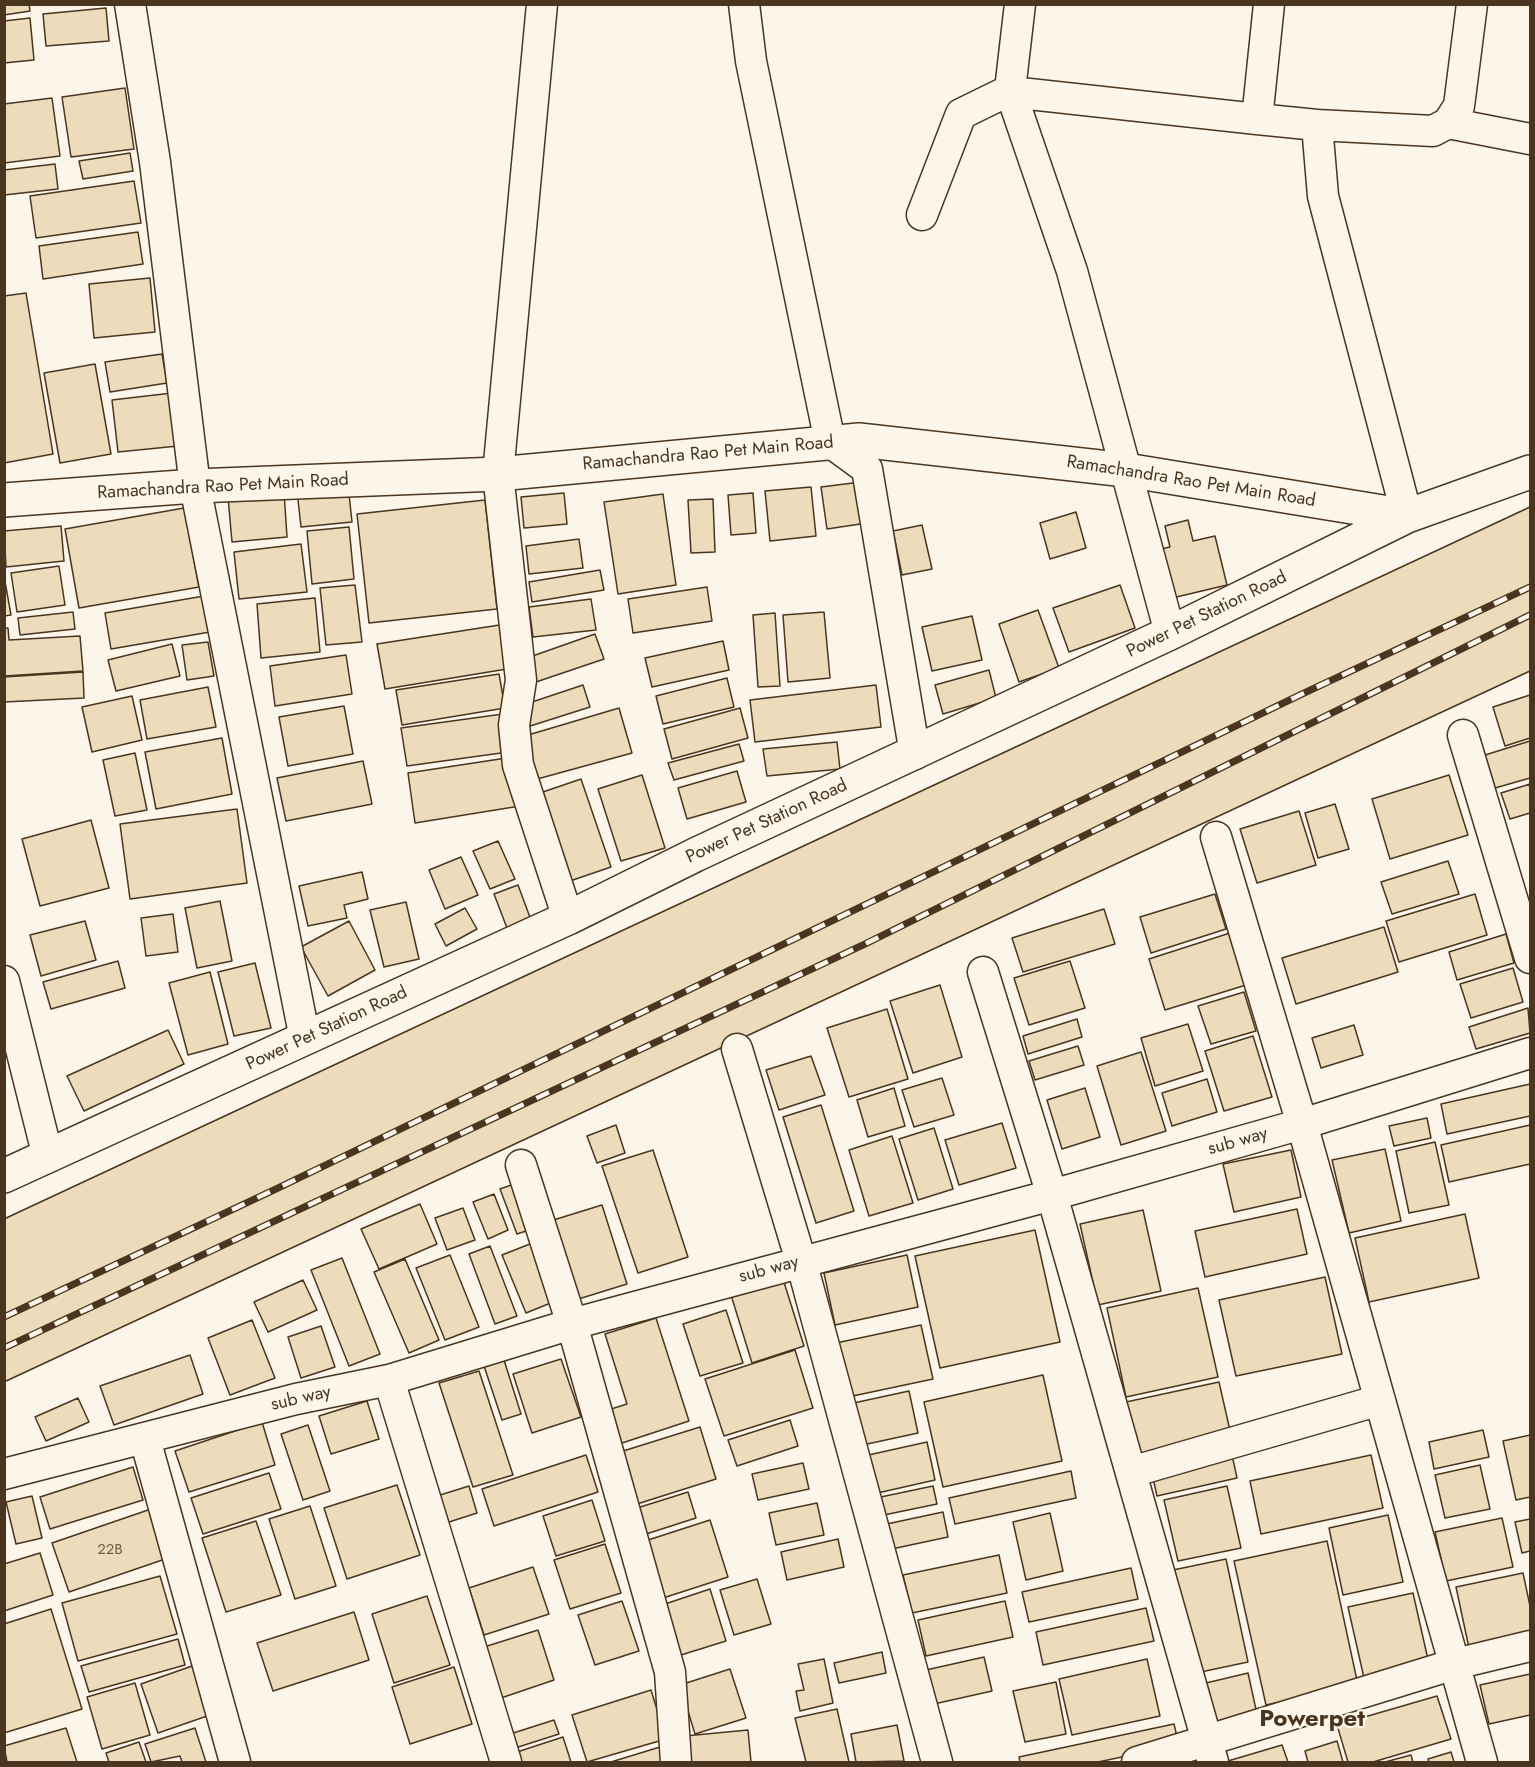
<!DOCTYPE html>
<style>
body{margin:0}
#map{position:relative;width:1535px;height:1767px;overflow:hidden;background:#fbf6e9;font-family:Jost,sans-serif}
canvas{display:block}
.frame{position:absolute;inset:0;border:6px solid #4a3520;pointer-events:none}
</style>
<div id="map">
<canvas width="1535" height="1767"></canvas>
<div class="frame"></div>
</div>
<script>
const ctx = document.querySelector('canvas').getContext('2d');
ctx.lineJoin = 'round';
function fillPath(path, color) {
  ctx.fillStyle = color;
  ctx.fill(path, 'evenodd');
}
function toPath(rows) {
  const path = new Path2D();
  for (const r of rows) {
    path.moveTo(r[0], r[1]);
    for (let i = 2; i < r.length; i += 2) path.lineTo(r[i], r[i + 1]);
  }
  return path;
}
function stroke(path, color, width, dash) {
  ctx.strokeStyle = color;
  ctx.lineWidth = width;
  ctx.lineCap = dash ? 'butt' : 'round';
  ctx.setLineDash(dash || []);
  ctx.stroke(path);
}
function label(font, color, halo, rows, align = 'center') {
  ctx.font = font + ' Jost,sans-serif';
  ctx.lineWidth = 4.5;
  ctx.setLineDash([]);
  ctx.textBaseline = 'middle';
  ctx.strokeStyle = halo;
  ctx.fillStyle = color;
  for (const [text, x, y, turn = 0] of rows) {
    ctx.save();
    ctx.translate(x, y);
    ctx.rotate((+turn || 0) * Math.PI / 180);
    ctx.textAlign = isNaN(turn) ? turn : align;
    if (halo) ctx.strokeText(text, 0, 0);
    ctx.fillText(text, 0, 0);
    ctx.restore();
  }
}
const building = toPath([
 [4,4,29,4,30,11,4,15,4,4],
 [106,8,109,41,46,46,43,14,106,8],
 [30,18,34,60,4,63,4,21,30,18],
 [125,88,134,149,71,157,62,97,125,88],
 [52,98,60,156,4,163,4,104,52,98],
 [130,153,133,171,83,179,79,161,130,153],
 [55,164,58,189,4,195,4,170,55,164],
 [134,181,141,223,36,238,30,196,134,181],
 [138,232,143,264,43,279,39,246,138,232],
 [150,278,155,332,94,338,89,284,150,278],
 [26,293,53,454,4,463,4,296,26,293],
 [162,354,167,383,110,392,105,362,162,354],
 [95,364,111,454,60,463,44,373,95,364],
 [172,393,178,446,118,452,112,400,172,393],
 [861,482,867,523,827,529,821,487,861,482],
 [348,485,352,522,301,527,297,491,348,485],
 [811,487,816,536,770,541,765,491,811,487],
 [284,492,287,537,232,542,228,497,284,492],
 [564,493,567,524,524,528,521,497,564,493],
 [753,493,756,533,731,535,728,495,753,493],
 [663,494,676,585,618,594,604,502,663,494],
 [713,499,715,552,691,553,688,500,713,499],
 [485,500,497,609,369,623,357,514,485,500],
 [1530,507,1530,671,4,1382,4,1219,1530,507],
 [184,508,199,587,79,608,65,529,184,508],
 [1076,512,1086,548,1050,559,1040,523,1076,512],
 [1188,520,1193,541,1215,536,1227,585,1168,599,1156,550,1170,547,1165,526,1188,520],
 [922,525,932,569,902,575,893,531,922,525],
 [61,526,64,561,6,567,4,531,61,526],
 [349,527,354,579,312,584,307,531,349,527],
 [579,539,583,568,529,574,526,546,579,539],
 [301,544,307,592,239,599,234,552,301,544],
 [59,566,65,605,17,612,11,573,59,566],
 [600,570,604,590,532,602,529,582,600,570],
 [4,576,11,615,4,616,4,576],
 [355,585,362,642,326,645,320,588,355,585],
 [1120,585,1135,628,1069,652,1053,608,1120,585],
 [707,587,712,621,633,633,628,599,707,587],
 [204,596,210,632,111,649,105,613,204,596],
 [315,598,320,652,261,658,257,604,315,598],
 [591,599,596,630,533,637,529,607,591,599],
 [1038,610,1059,668,1019,682,999,624,1038,610],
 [73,612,75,629,20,635,18,618,73,612],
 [824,612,830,678,788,682,783,615,824,612],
 [775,613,780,686,758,687,753,615,775,613],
 [972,616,982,660,932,671,922,627,972,616],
 [506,624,513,668,385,689,377,644,506,624],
 [4,628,8,628,9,640,80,636,83,671,4,676,4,628],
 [595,634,604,659,533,683,524,659,595,634],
 [723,641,729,670,652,687,645,658,723,641],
 [208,642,214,676,187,680,182,645,208,642],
 [172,644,180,676,116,691,108,660,172,644],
 [346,655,352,694,275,706,270,666,346,655],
 [989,670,996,698,943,714,935,685,989,670],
 [83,672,84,698,4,702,4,677,83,672],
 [499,674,505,708,402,725,396,690,499,674],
 [727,678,734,707,663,724,656,696,727,678],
 [583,685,590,707,527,727,520,706,583,685],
 [876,685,881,727,755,742,750,700,876,685],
 [208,687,216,727,147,739,140,700,208,687],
 [1530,695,1530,738,1505,746,1493,707,1530,695],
 [132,696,142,740,92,752,82,707,132,696],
 [344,706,353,754,288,766,279,717,344,706],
 [619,708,632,753,530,781,518,738,619,708],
 [740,708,748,738,672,759,664,729,740,708],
 [503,714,508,752,407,766,401,728,503,714],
 [222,738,232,794,156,809,145,752,222,738],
 [1530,741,1530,778,1495,788,1485,755,1530,741],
 [837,742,840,769,767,776,763,749,837,742],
 [739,744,744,761,674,780,668,763,739,744],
 [135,753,147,810,115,816,103,760,135,753],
 [513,757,520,806,415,823,408,773,513,757],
 [363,761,372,804,286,821,277,778,363,761],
 [737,771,746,802,687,819,678,788,737,771],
 [642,775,665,848,621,861,598,789,642,775],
 [1449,775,1468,835,1390,859,1372,799,1449,775],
 [581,779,611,867,567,882,537,794,581,779],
 [1530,784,1530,813,1510,819,1501,793,1530,784],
 [1335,804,1349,849,1318,858,1305,813,1335,804],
 [237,809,247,883,130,899,120,824,237,809],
 [1299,811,1316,865,1257,883,1240,829,1299,811],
 [91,820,109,888,40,906,22,839,91,820],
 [498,841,515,879,490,889,473,851,498,841],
 [461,857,478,895,445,909,429,870,461,857],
 [1448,861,1459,894,1392,914,1381,882,1448,861],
 [362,872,368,899,344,905,347,918,308,926,299,886,362,872],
 [518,885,531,920,507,928,494,894,518,885],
 [1215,894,1226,929,1151,953,1140,917,1215,894],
 [1475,894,1487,935,1399,962,1386,921,1475,894],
 [220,901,232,961,197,968,185,908,220,901],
 [406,902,419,959,384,967,370,910,406,902],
 [465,908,477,929,446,946,435,924,465,908],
 [1104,909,1115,944,1023,972,1012,938,1104,909],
 [173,914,178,952,146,956,141,918,173,914],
 [85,921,96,960,41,976,30,935,85,921],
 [349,921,375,970,328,996,301,947,349,921],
 [1384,927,1398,972,1296,1004,1282,958,1384,927],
 [1230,933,1246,985,1165,1010,1149,959,1230,933],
 [1506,934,1514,963,1457,980,1449,952,1506,934],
 [118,961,125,988,51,1009,43,982,118,961],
 [1070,961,1085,1008,1029,1025,1014,978,1070,961],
 [255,963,271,1028,234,1036,218,972,255,963],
 [1513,968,1523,1002,1471,1018,1460,984,1513,968],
 [210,972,228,1044,188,1055,169,983,210,972],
 [940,985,962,1057,913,1073,890,1001,940,985],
 [1244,992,1256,1031,1211,1044,1198,1006,1244,992],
 [1528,1008,1530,1033,1476,1049,1469,1027,1528,1008],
 [887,1009,908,1079,849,1097,827,1028,887,1009],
 [1077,1019,1082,1037,1028,1054,1023,1036,1077,1019],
 [1188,1024,1203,1071,1155,1086,1141,1038,1188,1024],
 [1354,1025,1363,1055,1321,1068,1312,1038,1354,1025],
 [168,1030,184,1064,84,1111,67,1076,168,1030],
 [1253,1036,1272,1097,1224,1111,1205,1051,1253,1036],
 [1078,1046,1084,1065,1035,1080,1029,1061,1078,1046],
 [1141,1052,1166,1131,1121,1145,1097,1066,1141,1052],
 [811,1056,825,1095,779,1110,766,1070,811,1056],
 [942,1078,954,1115,914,1127,902,1090,942,1078],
 [1207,1079,1217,1112,1172,1126,1162,1093,1207,1079],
 [1530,1084,1530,1116,1447,1134,1441,1104,1530,1084],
 [894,1088,905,1126,868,1137,857,1100,894,1088],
 [1085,1088,1100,1137,1062,1149,1047,1100,1085,1088],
 [821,1105,854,1211,816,1223,783,1117,821,1105],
 [1427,1118,1431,1138,1394,1146,1389,1126,1427,1118],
 [1002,1123,1016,1168,959,1185,945,1140,1002,1123],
 [616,1125,625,1153,597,1163,587,1136,616,1125],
 [1530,1125,1530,1164,1449,1182,1441,1145,1530,1125],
 [934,1128,953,1189,918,1200,899,1139,934,1128],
 [892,1136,913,1203,869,1216,849,1150,892,1136],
 [1435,1142,1449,1205,1409,1213,1396,1151,1435,1142],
 [1385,1149,1401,1221,1349,1233,1332,1160,1385,1149],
 [653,1150,688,1257,638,1273,602,1166,653,1150],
 [1291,1150,1301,1197,1234,1212,1223,1164,1291,1150],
 [517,1183,535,1228,517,1234,500,1189,517,1183],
 [494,1194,508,1230,488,1239,473,1202,494,1194],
 [420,1204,437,1244,379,1269,361,1229,420,1204],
 [602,1205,627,1284,572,1301,547,1222,602,1205],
 [463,1208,475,1240,447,1250,435,1218,463,1208],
 [1297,1209,1307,1254,1205,1277,1195,1231,1297,1209],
 [1143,1210,1161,1291,1098,1305,1080,1224,1143,1210],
 [1465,1214,1479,1278,1369,1302,1355,1238,1465,1214],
 [1035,1230,1060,1342,940,1368,915,1256,1035,1230],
 [535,1242,558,1300,526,1313,502,1255,535,1242],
 [490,1246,517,1316,495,1324,469,1254,490,1246],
 [450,1255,479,1327,445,1340,416,1268,450,1255],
 [907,1255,918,1307,835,1325,824,1273,907,1255],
 [342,1258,380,1354,349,1366,311,1270,342,1258],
 [405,1259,439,1340,409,1353,374,1272,405,1259],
 [1325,1277,1342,1354,1236,1376,1219,1300,1325,1277],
 [783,1279,804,1346,752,1363,731,1295,783,1279],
 [303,1280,317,1310,268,1332,254,1302,303,1280],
 [1198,1288,1218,1377,1126,1397,1107,1308,1198,1288],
 [726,1310,743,1363,700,1376,683,1324,726,1310],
 [656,1318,689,1421,619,1444,608,1410,627,1404,605,1334,656,1318],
 [252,1320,275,1378,230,1395,208,1338,252,1320],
 [921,1325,933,1379,848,1397,836,1343,921,1325],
 [321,1326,335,1367,301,1378,288,1337,321,1326],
 [795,1350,813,1408,724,1436,705,1379,795,1350],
 [190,1355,203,1394,114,1425,100,1386,190,1355],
 [561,1359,581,1417,532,1433,513,1374,561,1359],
 [504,1360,521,1414,502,1420,484,1366,504,1360],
 [479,1371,513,1475,473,1487,439,1383,479,1371],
 [1043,1375,1062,1461,943,1487,924,1402,1043,1375],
 [1219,1382,1231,1435,1138,1455,1126,1402,1219,1382],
 [909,1391,918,1433,858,1446,849,1404,909,1391],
 [78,1398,89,1422,46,1441,35,1417,78,1398],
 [367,1401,379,1439,331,1454,319,1416,367,1401],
 [790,1420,798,1446,737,1466,728,1440,790,1420],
 [262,1422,275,1465,189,1492,175,1451,262,1422],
 [308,1425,330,1491,303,1500,281,1434,308,1425],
 [700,1427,716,1479,637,1504,620,1452,700,1427],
 [1483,1430,1489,1457,1434,1469,1429,1442,1483,1430],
 [1530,1435,1530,1497,1516,1500,1503,1441,1530,1435],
 [927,1442,935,1480,873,1494,864,1456,927,1442],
 [586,1455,598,1492,494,1526,482,1489,586,1455],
 [1232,1455,1237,1478,1157,1496,1152,1473,1232,1455],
 [1371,1455,1383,1508,1261,1534,1250,1481,1371,1455],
 [803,1463,809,1489,758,1500,752,1474,803,1463],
 [1480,1465,1490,1509,1445,1518,1435,1475,1480,1465],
 [133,1467,143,1500,50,1529,40,1497,133,1467],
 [1071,1471,1076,1498,955,1524,949,1498,1071,1471],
 [269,1473,281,1509,203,1534,191,1498,269,1473],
 [397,1485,420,1555,347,1579,324,1508,397,1485],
 [469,1486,477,1513,446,1523,437,1496,469,1486],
 [933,1486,937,1504,879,1516,876,1498,933,1486],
 [1227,1486,1241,1548,1178,1561,1164,1500,1227,1486],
 [688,1492,696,1518,643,1535,634,1509,688,1492],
 [32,1496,42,1538,16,1544,6,1502,32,1496],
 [592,1500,605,1541,556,1556,543,1516,592,1500],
 [817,1503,824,1535,776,1545,769,1513,817,1503],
 [310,1506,336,1586,295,1599,269,1519,310,1506],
 [151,1509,168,1558,69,1592,52,1543,151,1509],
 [943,1512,948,1537,887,1550,882,1525,943,1512],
 [1050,1513,1063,1571,1026,1580,1013,1522,1050,1513],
 [1388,1515,1403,1582,1343,1595,1329,1528,1388,1515],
 [1502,1518,1513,1567,1446,1581,1435,1532,1502,1518],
 [1530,1519,1530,1551,1522,1553,1515,1522,1530,1519],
 [710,1520,728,1577,663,1598,645,1541,710,1520],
 [256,1521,281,1595,226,1612,202,1538,256,1521],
 [838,1539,844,1567,787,1580,781,1552,838,1539],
 [1327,1541,1358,1685,1266,1705,1234,1561,1327,1541],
 [605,1544,621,1593,570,1609,554,1560,605,1544],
 [40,1553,53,1595,4,1611,4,1564,40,1553],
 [999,1555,1007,1593,912,1613,903,1575,999,1555],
 [1226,1559,1248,1662,1196,1673,1173,1570,1226,1559],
 [533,1567,549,1614,484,1635,469,1588,533,1567],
 [1131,1568,1138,1599,1029,1622,1022,1592,1131,1568],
 [1523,1573,1530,1606,1530,1635,1469,1648,1456,1587,1523,1573],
 [160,1576,177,1634,78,1661,62,1603,160,1576],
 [757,1579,771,1624,734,1635,720,1590,757,1579],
 [710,1589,726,1641,681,1655,665,1604,710,1589],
 [1413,1593,1429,1664,1364,1678,1348,1607,1413,1593],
 [427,1596,450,1665,394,1683,372,1614,427,1596],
 [622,1601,639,1651,595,1665,578,1615,622,1601],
 [1005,1601,1013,1637,926,1656,918,1620,1005,1601],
 [1146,1608,1154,1641,1043,1665,1036,1632,1146,1608],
 [51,1609,82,1709,4,1733,4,1624,51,1609],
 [354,1612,369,1660,273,1691,257,1643,354,1612],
 [538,1630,554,1680,498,1699,481,1648,538,1630],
 [178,1639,185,1665,89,1692,81,1666,178,1639],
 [882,1652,886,1673,839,1683,834,1663,882,1652],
 [984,1657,992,1691,934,1704,926,1670,984,1657],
 [824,1659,833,1703,800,1711,796,1691,804,1690,798,1664,824,1659],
 [1147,1659,1160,1716,1072,1735,1059,1679,1147,1659],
 [192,1666,210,1715,158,1733,141,1684,192,1666],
 [454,1667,472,1724,410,1744,392,1687,454,1667],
 [730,1669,746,1718,695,1734,680,1685,730,1669],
 [1248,1673,1257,1714,1215,1723,1206,1683,1248,1673],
 [1530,1674,1530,1715,1489,1724,1480,1685,1530,1674],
 [1056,1682,1066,1734,1025,1742,1013,1691,1056,1682],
 [135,1683,150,1735,102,1749,87,1697,135,1683],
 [651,1690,666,1739,587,1762,572,1715,651,1690],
 [1437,1696,1451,1739,1373,1762,1348,1762,1337,1725,1437,1696],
 [837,1709,849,1762,806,1762,795,1718,837,1709],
 [554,1720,559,1734,512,1749,507,1735,554,1720],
 [1174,1724,1179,1745,1098,1762,1020,1762,1019,1757,1174,1724],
 [897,1725,904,1761,856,1762,851,1734,897,1725],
 [66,1728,77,1762,7,1762,4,1746,66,1728],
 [195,1728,206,1762,182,1762,180,1756,151,1762,145,1744,195,1728],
 [748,1730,751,1762,687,1762,685,1736,748,1730],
 [563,1737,571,1762,517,1762,514,1753,563,1737],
 [1337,1741,1343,1762,1308,1762,1305,1751,1337,1741],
 [139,1742,146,1762,109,1762,106,1753,139,1742],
 [1282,1745,1288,1762,1229,1762,1228,1761,1282,1745],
 [660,1747,665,1762,611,1762,660,1747],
 [1451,1752,1454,1762,1429,1762,1428,1759,1451,1752],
 [1411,1755,1413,1762,1385,1762,1411,1755]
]);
const minor = toPath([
 [130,4,155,162,195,486,305,1039],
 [542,4,498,474,521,680,514,725,518,765,568,918],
 [744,4,751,61,830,442,867,469,915,754],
 [1020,4,1010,90,1072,271,1170,633],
 [1269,4,1257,119,1317,125,1323,196,1407,516],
 [1011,92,1257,119],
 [1448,123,1530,139],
 [1317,125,1433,131,1448,123,1459,106,1472,4],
 [922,215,961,114,1010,90],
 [1463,735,1530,958],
 [1216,837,1302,1124,1482,1762],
 [983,972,1052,1195,1213,1762],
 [4,981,48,1157],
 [737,1049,801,1261,937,1762],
 [521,1165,572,1324,670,1672,676,1762],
 [389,1380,506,1762],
 [145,1439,235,1762],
 [1131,1472,1380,1400],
 [4,1474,296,1399,389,1380,572,1324,1052,1195,1302,1124,1530,1053],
 [1137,1762,1455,1664,1530,1646]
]);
const tertiary = toPath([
 [4,500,195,486,498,474,859,440,1126,470,1407,516],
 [4,1176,568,918,695,855,1170,633,1407,516,1530,472]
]);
const rail = toPath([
 [4,1317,276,1189,1302,694,1530,587],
 [4,1348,865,944,1530,615]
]);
const numberNames = [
 ["22B",110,1550]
];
const streetNames = [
 ["Ramachandra Rao Pet Main Road",708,454,-5],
 ["Ramachandra Rao Pet Main Road",1191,482,9],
 ["Ramachandra Rao Pet Main Road",223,487,-3],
 ["Power Pet Station Road",1207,615,-26],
 ["Power Pet Station Road",767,822,-25],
 ["Power Pet Station Road",327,1029,-25],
 ["sub way",1238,1142,-16],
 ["sub way",769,1270,-15],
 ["sub way",301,1399,-13]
];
const districtNames = [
 ["Powerpet",1312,1720]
];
fillPath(building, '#ecdcbc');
stroke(building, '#4a3520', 1.5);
stroke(minor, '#4a3520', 33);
stroke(tertiary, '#4a3520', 36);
stroke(minor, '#fbf6e9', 30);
stroke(tertiary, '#fbf6e9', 33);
stroke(rail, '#4a3520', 7);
stroke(rail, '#fbf6e9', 4.5, [14]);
label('15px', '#725f47', null, numberNames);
label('18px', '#4a3520', '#fbf6e9', streetNames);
label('bold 24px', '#4a3520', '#fbf6e9', districtNames);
</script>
